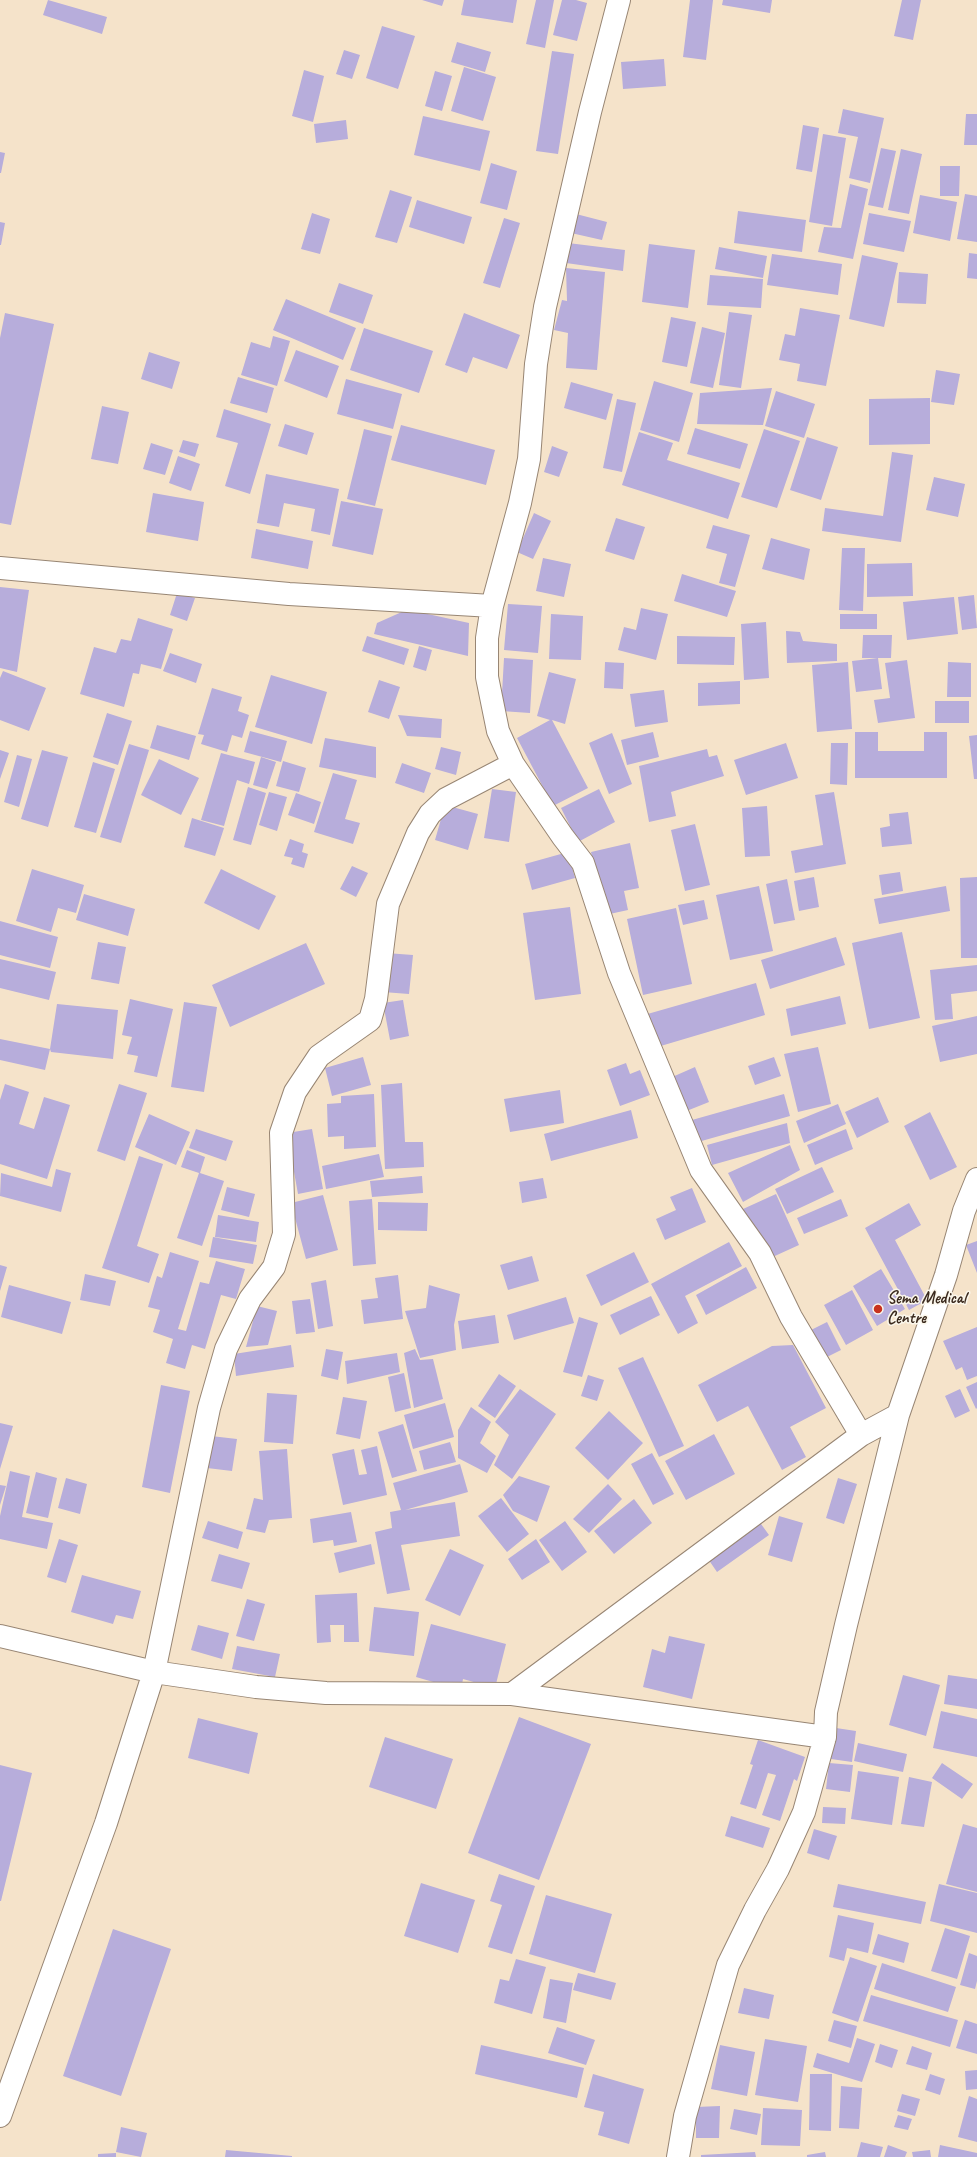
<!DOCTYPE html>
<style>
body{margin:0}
canvas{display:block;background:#f5e3ca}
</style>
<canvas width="977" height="2157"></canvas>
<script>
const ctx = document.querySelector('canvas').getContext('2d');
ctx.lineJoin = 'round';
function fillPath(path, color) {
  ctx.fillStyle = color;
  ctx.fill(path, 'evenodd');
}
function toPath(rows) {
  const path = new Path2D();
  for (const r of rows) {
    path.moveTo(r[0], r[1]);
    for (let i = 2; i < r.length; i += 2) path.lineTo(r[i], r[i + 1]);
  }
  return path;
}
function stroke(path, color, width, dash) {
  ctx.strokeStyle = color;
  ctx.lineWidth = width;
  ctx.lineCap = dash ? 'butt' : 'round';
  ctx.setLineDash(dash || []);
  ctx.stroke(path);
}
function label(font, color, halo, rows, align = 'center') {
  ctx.font = font + ' Caveat,sans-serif';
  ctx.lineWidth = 3;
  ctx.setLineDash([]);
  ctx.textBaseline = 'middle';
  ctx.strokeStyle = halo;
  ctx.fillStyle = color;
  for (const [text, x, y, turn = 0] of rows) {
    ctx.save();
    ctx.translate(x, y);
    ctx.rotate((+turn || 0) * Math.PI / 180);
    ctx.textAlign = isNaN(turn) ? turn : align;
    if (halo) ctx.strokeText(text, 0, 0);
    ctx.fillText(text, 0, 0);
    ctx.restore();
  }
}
const building = toPath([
 [48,0,107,17,102,34,43,15],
 [422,0,444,0,442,6],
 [464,0,517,0,513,23,461,15],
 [536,0,554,0,545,48,526,44],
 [562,0,576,0,587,3,577,41,553,35],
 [690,0,713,0,706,60,683,57],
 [723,0,772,0,770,13,722,5],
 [902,0,921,0,913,40,894,36],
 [382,26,415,36,398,89,366,78],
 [457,42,491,52,485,72,451,62],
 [344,50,360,55,352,79,336,74],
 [552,51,574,54,558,154,536,151],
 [664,59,666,86,623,89,621,62],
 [464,67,496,77,483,121,451,111],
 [304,70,324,76,313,122,292,116],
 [435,71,452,76,442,111,425,106],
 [843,109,884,118,870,183,849,178,858,137,838,133],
 [966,114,977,114,977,145,964,145],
 [423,116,490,131,480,171,414,155],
 [346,120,348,139,316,143,314,124],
 [803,125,819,128,812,172,796,169],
 [823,134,846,138,832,226,809,222],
 [881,148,896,151,883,208,868,205],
 [901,149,922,154,909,214,888,210],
 [0,152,5,153,1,173,0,173],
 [491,163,517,171,507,210,480,203],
 [940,166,960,166,959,196,940,196],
 [850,184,868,189,853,259,818,252,824,227,841,228],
 [390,190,412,197,397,243,375,237],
 [965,194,977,196,977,242,957,239],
 [920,195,957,202,950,241,913,233],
 [417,200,472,217,464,244,409,227],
 [738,211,806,220,802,252,734,243],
 [312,213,330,219,320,254,301,249],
 [869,213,911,221,904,252,863,244],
 [576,214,607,222,602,240,571,233],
 [504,218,520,223,500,288,483,283],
 [0,222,5,223,1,245,0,245],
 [568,243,625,250,623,271,566,263],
 [649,244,695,250,688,308,642,302],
 [719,247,767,256,763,278,715,269],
 [969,253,977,254,977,279,967,278],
 [772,254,842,264,838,295,767,285],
 [862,255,898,263,884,327,849,319],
 [566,268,605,272,597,370,566,368,568,333,554,330,562,300,567,301],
 [899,272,928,274,926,304,897,303],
 [710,275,763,279,761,308,707,305],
 [339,283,373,295,363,324,329,312],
 [286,299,356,328,343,360,273,330],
 [800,308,840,315,826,386,797,381,800,364,779,360,785,334,795,336],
 [729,312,752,315,741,388,719,385],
 [5,313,54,324,11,525,0,523,0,338],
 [464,313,520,335,507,369,473,357,467,373,445,365],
 [671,317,696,322,687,367,662,362],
 [702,327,725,333,713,388,690,383],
 [364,328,433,351,419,393,350,370],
 [273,336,290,341,277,386,241,375,251,342,270,348],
 [296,350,339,366,327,398,284,381],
 [149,352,180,362,172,389,141,379],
 [936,370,960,374,954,405,931,402],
 [238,377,274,388,267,413,230,403],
 [346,379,402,394,393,429,337,414],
 [654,381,693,393,679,442,640,430],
 [571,382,613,394,606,420,564,408],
 [772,388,763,425,697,424,700,393],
 [776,391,815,404,804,438,765,426],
 [930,398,930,444,869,445,869,399],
 [617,399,636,403,622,472,603,468],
 [102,406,129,412,118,464,91,459],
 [224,409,271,424,250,494,225,486,238,443,216,437],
 [285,424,314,433,307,455,278,446],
 [401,425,495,450,486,485,391,460],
 [695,428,748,444,740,469,687,454],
 [364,429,392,436,375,506,347,499],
 [764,429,800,441,777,508,741,497],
 [639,432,673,443,667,460,740,483,728,519,622,485],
 [807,437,838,447,821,500,790,490],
 [183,440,199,444,195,457,179,452],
 [151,443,173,450,165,475,143,469],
 [552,446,568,452,559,477,544,472],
 [892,452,913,455,901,542,822,531,825,508,883,516],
 [178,456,200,464,191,491,169,483],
 [266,474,339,489,330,535,311,531,315,509,284,503,279,527,257,523],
 [934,477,965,484,958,517,926,510],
 [153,493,204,502,198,541,146,532],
 [341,501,383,509,373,555,332,546],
 [534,513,551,521,533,559,517,552],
 [616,518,645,527,634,560,605,551],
 [713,525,750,535,735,587,719,583,727,554,706,548],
 [256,529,313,541,308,569,251,558],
 [771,538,810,549,804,580,762,569],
 [842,548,865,548,863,611,839,610],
 [543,558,571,564,564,597,536,591],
 [912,563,913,596,867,597,867,564],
 [682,574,736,591,727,617,674,601],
 [0,587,29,590,17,672,0,668],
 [177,593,195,598,187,621,170,615],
 [974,595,977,628,962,630,958,597],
 [954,597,958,634,907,640,903,602],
 [508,604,542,606,538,653,504,650],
 [413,607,423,613,469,623,468,656,374,634,377,623],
 [641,608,668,614,656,660,618,650,624,627,636,630],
 [551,614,583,616,581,660,549,659],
 [840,614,877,614,877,629,840,629],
 [138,618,173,629,161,669,141,664,139,674,133,673,124,707,80,694,94,647,116,653,121,639,131,641],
 [766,622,769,678,744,680,741,624],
 [786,631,800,632,803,641,837,644,837,661,787,663],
 [863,635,892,635,891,658,878,658,882,689,856,692,852,661,878,658,862,658],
 [367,636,409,649,404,665,362,651],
 [677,636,735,637,734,665,677,664],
 [419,646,432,650,426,671,413,667],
 [170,653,202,664,196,683,163,671],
 [504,658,533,660,530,713,501,711],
 [907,660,915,718,878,723,874,700,890,698,885,663],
 [605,662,624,663,623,689,604,688],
 [848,662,852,729,817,732,812,665],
 [948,662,971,663,971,697,947,697],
 [3,671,46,688,29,731,0,720,0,678],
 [549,672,576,679,565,724,552,720,588,788,553,806,517,738,550,720,537,716],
 [271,675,327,692,312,744,255,727],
 [379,680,400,687,389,719,368,712],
 [740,681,740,704,698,706,698,683],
 [212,688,242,697,238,711,249,715,242,738,232,735,227,752,201,744,204,735,198,734],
 [664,690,668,722,635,727,630,694],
 [935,701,969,701,969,723,935,723],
 [107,713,132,721,118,765,93,757],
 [398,715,442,719,441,738,407,736],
 [157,725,196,736,189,760,150,748],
 [250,731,287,741,281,762,244,752],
 [653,732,659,757,627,765,621,740],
 [855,732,878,732,878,751,924,751,924,732,947,732,947,778,855,778],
 [612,733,632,784,609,794,589,743],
 [977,735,977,779,974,779,969,736],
 [325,738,376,747,376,778,319,767],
 [786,743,798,778,746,795,734,760],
 [831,743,848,743,847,785,830,784],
 [129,744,149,750,121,843,100,837],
 [441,747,461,752,456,775,435,769],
 [707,749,709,757,717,755,724,776,671,792,676,816,649,822,639,766],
 [0,750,9,753,0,779],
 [42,750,68,757,48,827,21,819],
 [221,753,255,762,249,784,237,780,224,826,201,820],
 [17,755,32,759,19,807,4,802],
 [261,757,276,762,267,789,253,785],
 [159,759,199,778,181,815,141,795],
 [283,761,306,768,299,792,276,786],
 [93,762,115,769,96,833,74,827],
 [402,763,431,773,424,793,395,783],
 [333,773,357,780,345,819,360,823,353,844,314,832],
 [248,787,266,793,251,845,233,840],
 [492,789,516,792,509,842,484,838],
 [599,789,615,822,578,842,561,808],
 [269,792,287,797,277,831,259,825],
 [834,792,846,864,795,873,791,851,823,845,815,795],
 [296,793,321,802,314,824,288,815],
 [445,805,478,814,468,850,435,840],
 [767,806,770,856,745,857,742,808],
 [908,812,912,844,882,847,880,828,890,826,889,814],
 [192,818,224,828,215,856,184,847],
 [695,824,710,885,685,891,671,830],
 [290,839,304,844,302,852,308,854,304,868,291,864,293,858,284,856],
 [630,843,639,888,624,891,628,910,605,915,591,852],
 [568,852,575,878,532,890,525,864],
 [352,866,368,873,356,897,340,889],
 [32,869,84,885,76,913,58,908,51,932,16,921],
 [221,869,276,896,259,930,204,903],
 [900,872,903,891,882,895,879,875],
 [814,877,819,907,799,911,794,881],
 [977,877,977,958,961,958,960,878],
 [787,879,795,920,774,924,766,884],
 [759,886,773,951,730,960,716,895],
 [946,886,950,911,879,924,874,899],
 [84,894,135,909,128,936,76,920],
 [704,900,708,919,683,925,678,905],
 [570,907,581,994,535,1000,523,913],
 [676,908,692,984,643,995,627,919],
 [0,921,58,937,50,968,0,955],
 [902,932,920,1018,869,1029,852,943],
 [836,937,845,965,770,989,761,960],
 [98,942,126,947,119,984,91,979],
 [306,943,325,984,230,1027,212,985],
 [386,953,413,955,409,994,383,992],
 [0,959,56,972,49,1000,0,988],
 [977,965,977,991,951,994,953,1019,935,1020,930,970],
 [756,983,765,1015,654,1048,644,1015],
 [840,996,846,1024,791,1036,786,1009],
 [130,999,173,1009,157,1077,134,1072,138,1056,127,1054,132,1037,122,1035],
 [403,1000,409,1036,390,1040,383,1003],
 [184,1002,217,1007,204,1092,171,1087],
 [57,1004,118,1010,113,1059,51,1052,50,1049,45,1070,0,1060,0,1039,50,1049],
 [977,1016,977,1054,940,1062,932,1026],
 [818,1047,831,1104,798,1112,784,1054],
 [363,1057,371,1085,332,1096,325,1068],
 [774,1057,781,1076,755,1085,748,1066],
 [626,1063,630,1074,640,1070,650,1095,620,1106,607,1070],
 [695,1067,709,1102,684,1112,670,1078],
 [402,1083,405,1142,423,1142,424,1167,385,1169,381,1085],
 [5,1084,29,1092,19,1124,34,1129,44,1097,70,1105,47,1179,0,1164,0,1100],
 [119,1084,147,1093,125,1161,97,1151],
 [560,1090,564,1123,510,1132,504,1099],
 [374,1094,376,1147,344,1149,344,1136,328,1137,327,1104,341,1103,341,1096],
 [784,1094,790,1116,698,1142,692,1120],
 [878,1097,889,1122,857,1138,845,1112],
 [838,1104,846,1124,804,1143,796,1121],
 [631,1110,638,1138,551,1161,544,1134],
 [930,1112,957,1167,930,1180,904,1126],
 [149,1114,190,1132,176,1165,135,1147],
 [787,1123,790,1143,712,1165,707,1145],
 [196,1129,233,1141,226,1161,189,1148],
 [312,1129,323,1189,298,1194,287,1133],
 [846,1129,853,1149,815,1165,807,1145],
 [790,1145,800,1170,743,1202,728,1173],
 [187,1150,205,1157,200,1173,224,1181,202,1246,177,1238,199,1173,181,1167],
 [379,1154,384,1177,326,1189,322,1166],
 [139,1156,163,1164,137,1246,159,1254,149,1283,102,1268],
 [822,1167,834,1192,787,1214,775,1189],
 [56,1169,71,1173,61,1212,0,1196,1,1173,52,1187],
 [422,1176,423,1193,372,1197,370,1181],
 [543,1178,547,1198,522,1203,519,1182],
 [227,1187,255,1194,249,1217,221,1210],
 [692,1188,706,1222,665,1240,656,1219,676,1210,670,1197],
 [776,1194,799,1245,766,1260,743,1209],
 [323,1195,338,1250,306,1259,291,1203],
 [372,1199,376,1264,353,1266,349,1201],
 [841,1199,848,1216,804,1234,797,1218],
 [378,1202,428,1203,427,1231,378,1230],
 [909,1203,921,1225,895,1240,927,1300,909,1310,865,1228],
 [218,1215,259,1222,256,1242,215,1237],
 [213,1237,257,1245,253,1264,209,1257],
 [977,1241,977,1273,966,1245],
 [729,1242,742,1266,685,1296,698,1323,678,1334,651,1284],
 [170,1252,199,1261,178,1329,186,1331,200,1282,209,1284,216,1261,245,1269,236,1299,221,1295,205,1349,192,1345,185,1369,166,1363,173,1339,153,1332,160,1310,148,1307,157,1276,162,1278],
 [634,1252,649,1282,601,1306,586,1275],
 [532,1256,539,1281,508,1290,500,1265],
 [0,1265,7,1267,0,1291],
 [746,1267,757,1288,706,1315,696,1295],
 [881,1269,905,1309,877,1326,853,1286],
 [85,1274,116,1281,110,1306,80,1300],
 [398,1275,403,1319,364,1324,361,1300,378,1298,375,1278],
 [326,1280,333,1326,318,1329,311,1283],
 [9,1285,71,1302,62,1334,1,1317],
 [429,1285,460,1294,454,1325,456,1350,420,1358,405,1311,426,1308],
 [852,1290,873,1330,846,1345,824,1305],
 [651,1296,660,1315,620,1335,610,1315],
 [566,1297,574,1323,514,1340,507,1315],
 [310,1299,315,1332,296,1334,292,1301],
 [257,1306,277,1311,268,1345,246,1347],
 [495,1315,499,1343,462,1349,458,1321],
 [579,1317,598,1323,582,1377,563,1372],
 [827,1322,841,1350,821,1360,807,1332],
 [977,1327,977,1376,967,1380,962,1367,956,1370,943,1341],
 [291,1345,294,1367,236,1376,234,1354],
 [793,1345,826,1408,790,1427,806,1457,782,1470,748,1406,717,1422,698,1385,772,1346],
 [326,1349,343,1352,338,1380,321,1376],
 [415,1349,420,1360,433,1359,443,1399,414,1408,404,1353],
 [397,1353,400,1372,347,1384,345,1361],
 [643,1357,684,1446,659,1457,618,1368],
 [404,1373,411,1408,395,1412,388,1377],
 [499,1374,516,1386,495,1418,478,1406],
 [588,1375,604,1380,597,1401,581,1396],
 [977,1382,977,1408,976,1409,966,1387],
 [161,1385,190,1391,170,1493,142,1487],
 [520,1389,556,1414,512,1479,494,1465,509,1435,495,1422],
 [960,1389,970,1411,955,1418,945,1396],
 [267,1393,297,1395,293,1444,264,1442],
 [343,1397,367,1401,360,1439,336,1434],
 [445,1403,454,1437,413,1449,404,1415],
 [471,1407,491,1422,480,1443,496,1456,487,1473,458,1458,458,1430],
 [609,1411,643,1443,608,1480,575,1448],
 [0,1423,13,1426,0,1469],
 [403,1424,417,1471,392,1478,378,1432],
 [714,1434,735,1474,686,1500,665,1461],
 [211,1436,237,1439,232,1471,207,1468],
 [450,1442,456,1462,424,1470,419,1451],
 [377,1446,387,1495,343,1505,332,1454,354,1449,359,1475,367,1474,361,1450],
 [287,1449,292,1518,269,1520,265,1533,246,1529,254,1498,263,1500,259,1451],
 [652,1453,674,1494,653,1505,631,1464],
 [460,1464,468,1492,405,1510,455,1502,460,1536,401,1545,410,1590,387,1594,375,1532,392,1528,390,1512,401,1510,393,1483],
 [10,1471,30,1476,22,1517,53,1523,47,1549,0,1539,0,1516],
 [36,1472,57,1478,48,1518,26,1513],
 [519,1476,550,1486,537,1522,513,1511,503,1495],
 [66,1478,87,1484,80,1514,58,1508],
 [838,1478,857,1484,844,1524,826,1518],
 [608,1484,622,1499,589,1533,573,1519],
 [0,1485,6,1486,0,1505],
 [501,1498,529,1534,507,1552,478,1516],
 [634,1499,652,1523,614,1554,594,1531],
 [351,1512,357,1542,334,1546,333,1540,313,1543,310,1519],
 [779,1516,803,1523,792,1562,768,1555],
 [756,1517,769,1535,717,1572,704,1553],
 [208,1521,243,1532,238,1549,202,1538],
 [565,1521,587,1552,562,1571,539,1540],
 [59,1539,78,1545,66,1583,47,1577],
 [536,1539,550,1562,522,1580,508,1559],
 [371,1544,375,1564,339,1573,334,1553],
 [450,1549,484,1565,460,1616,425,1600],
 [219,1554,250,1563,242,1589,211,1581],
 [82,1575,141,1591,133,1619,116,1615,113,1624,71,1612],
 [357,1593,359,1642,344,1642,344,1625,330,1625,331,1642,317,1643,315,1595],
 [247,1599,265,1604,254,1641,236,1636],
 [374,1607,419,1612,414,1656,369,1651],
 [431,1624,506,1644,495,1688,463,1679,461,1690,416,1677],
 [198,1625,229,1633,222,1659,191,1650],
 [669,1636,705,1644,692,1699,643,1687,652,1649,665,1653],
 [237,1646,280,1654,275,1677,232,1669],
 [903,1675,940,1685,926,1736,889,1725],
 [948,1675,977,1679,977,1709,944,1704],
 [941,1711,977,1719,977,1757,933,1748],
 [519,1717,591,1744,539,1880,468,1853],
 [198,1718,258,1733,249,1774,188,1758],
 [836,1728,856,1731,852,1762,831,1759],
 [385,1737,453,1759,436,1809,369,1787],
 [758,1740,805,1757,797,1781,794,1779,780,1821,762,1815,776,1775,768,1773,756,1809,740,1804,753,1765,750,1764],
 [858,1743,907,1754,903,1772,854,1761],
 [829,1763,853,1765,850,1792,826,1789],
 [942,1763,973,1784,962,1799,932,1778],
 [0,1765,32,1773,1,1901,0,1901],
 [858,1771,899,1777,892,1825,851,1819],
 [909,1777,932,1782,924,1827,901,1824],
 [823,1807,846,1808,845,1824,822,1823],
 [731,1816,770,1828,763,1848,725,1836],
 [963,1824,977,1828,977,1892,946,1884],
 [814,1829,837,1836,829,1860,807,1853],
 [499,1874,535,1886,512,1954,488,1947,502,1905,490,1901],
 [421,1883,475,1900,458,1953,404,1936],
 [838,1884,926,1902,921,1924,833,1907],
 [939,1884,977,1893,977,1933,930,1921],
 [546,1895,612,1914,595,1973,529,1954],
 [838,1915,874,1923,868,1953,847,1948,844,1961,829,1957],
 [945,1928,970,1936,957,1979,931,1971],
 [113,1929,171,1949,121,2096,63,2076],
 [878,1934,909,1943,904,1963,872,1954],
 [969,1953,977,1956,977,1981,975,1989,960,1985],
 [850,1957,877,1966,858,2022,832,2013],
 [516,1959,546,1967,532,2014,494,2003,500,1979,509,1981],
 [882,1963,956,1987,948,2012,874,1989],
 [578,1973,616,1983,611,2000,573,1990],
 [550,1979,573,1983,566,2023,543,2018],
 [744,1988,774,1995,769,2019,738,2013],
 [871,1995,958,2020,950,2047,863,2021],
 [834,2020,857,2026,851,2048,828,2041],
 [965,2020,977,2024,977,2054,956,2048],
 [557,2027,595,2040,586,2065,548,2053],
 [857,2038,875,2044,862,2082,813,2067,817,2053,849,2063],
 [765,2039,807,2046,798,2102,755,2095],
 [880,2044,898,2050,892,2068,875,2062],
 [481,2045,584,2068,577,2098,475,2074],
 [720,2045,755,2052,747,2096,711,2089],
 [912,2046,932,2053,927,2070,906,2064],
 [977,2070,977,2089,966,2090,965,2071],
 [593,2074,644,2089,629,2144,598,2135,604,2112,584,2107],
 [810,2074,832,2074,831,2131,809,2130],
 [930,2074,945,2079,940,2095,925,2090],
 [841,2086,862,2088,859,2129,839,2128],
 [902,2094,920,2099,915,2116,897,2111],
 [969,2096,977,2099,977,2142,958,2137],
 [720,2106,719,2138,696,2138,696,2107],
 [763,2108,802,2110,800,2146,761,2145],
 [734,2109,761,2114,757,2135,730,2129],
 [898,2115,912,2119,908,2130,894,2127],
 [121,2127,147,2133,141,2157,116,2152],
 [861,2142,883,2147,880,2157,857,2157],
 [888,2145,907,2152,905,2157,884,2157],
 [940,2145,977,2153,977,2157,938,2157],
 [226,2150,292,2156,292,2157,225,2157],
 [930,2150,931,2157,913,2157,912,2152],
 [755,2152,756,2157,701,2157,701,2155],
 [825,2152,826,2157,807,2157,807,2155],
 [116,2153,116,2157,98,2157,98,2154]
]);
const street = toPath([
 [619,0,590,112,545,307,536,364,529,459,520,503,492,606,487,638,487,677,498,731,513,764,563,837,583,863,619,973,701,1170,760,1253,791,1317,861,1435],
 [0,568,289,594,492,606],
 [0,1636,154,1672,256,1687,326,1693,512,1694,825,1737],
 [512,1694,861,1435,898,1415],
 [0,2116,106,1823,154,1672,209,1408,226,1349,250,1299,274,1267,284,1234,281,1133,295,1092,319,1056,370,1020,376,999,388,904,418,833,430,814,446,799,513,764],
 [678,2157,685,2116,728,1965,755,1910,778,1869,804,1812,825,1737,826,1712,846,1625,898,1415,946,1275,964,1211,977,1179]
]);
const markers = [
 [878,1309,5,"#c8321e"]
];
const poiNames = [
 ["Sema Medical",887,1299],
 ["Centre",887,1319]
];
fillPath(building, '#b7addb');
stroke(street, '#988674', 24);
stroke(street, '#fff', 22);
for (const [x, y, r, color] of markers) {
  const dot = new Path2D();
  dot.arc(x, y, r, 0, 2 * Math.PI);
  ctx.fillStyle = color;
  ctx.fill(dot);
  stroke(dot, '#fbf7ec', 1.5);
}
label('bold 17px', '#3b2a1e', '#fbf7ec', poiNames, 'left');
</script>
